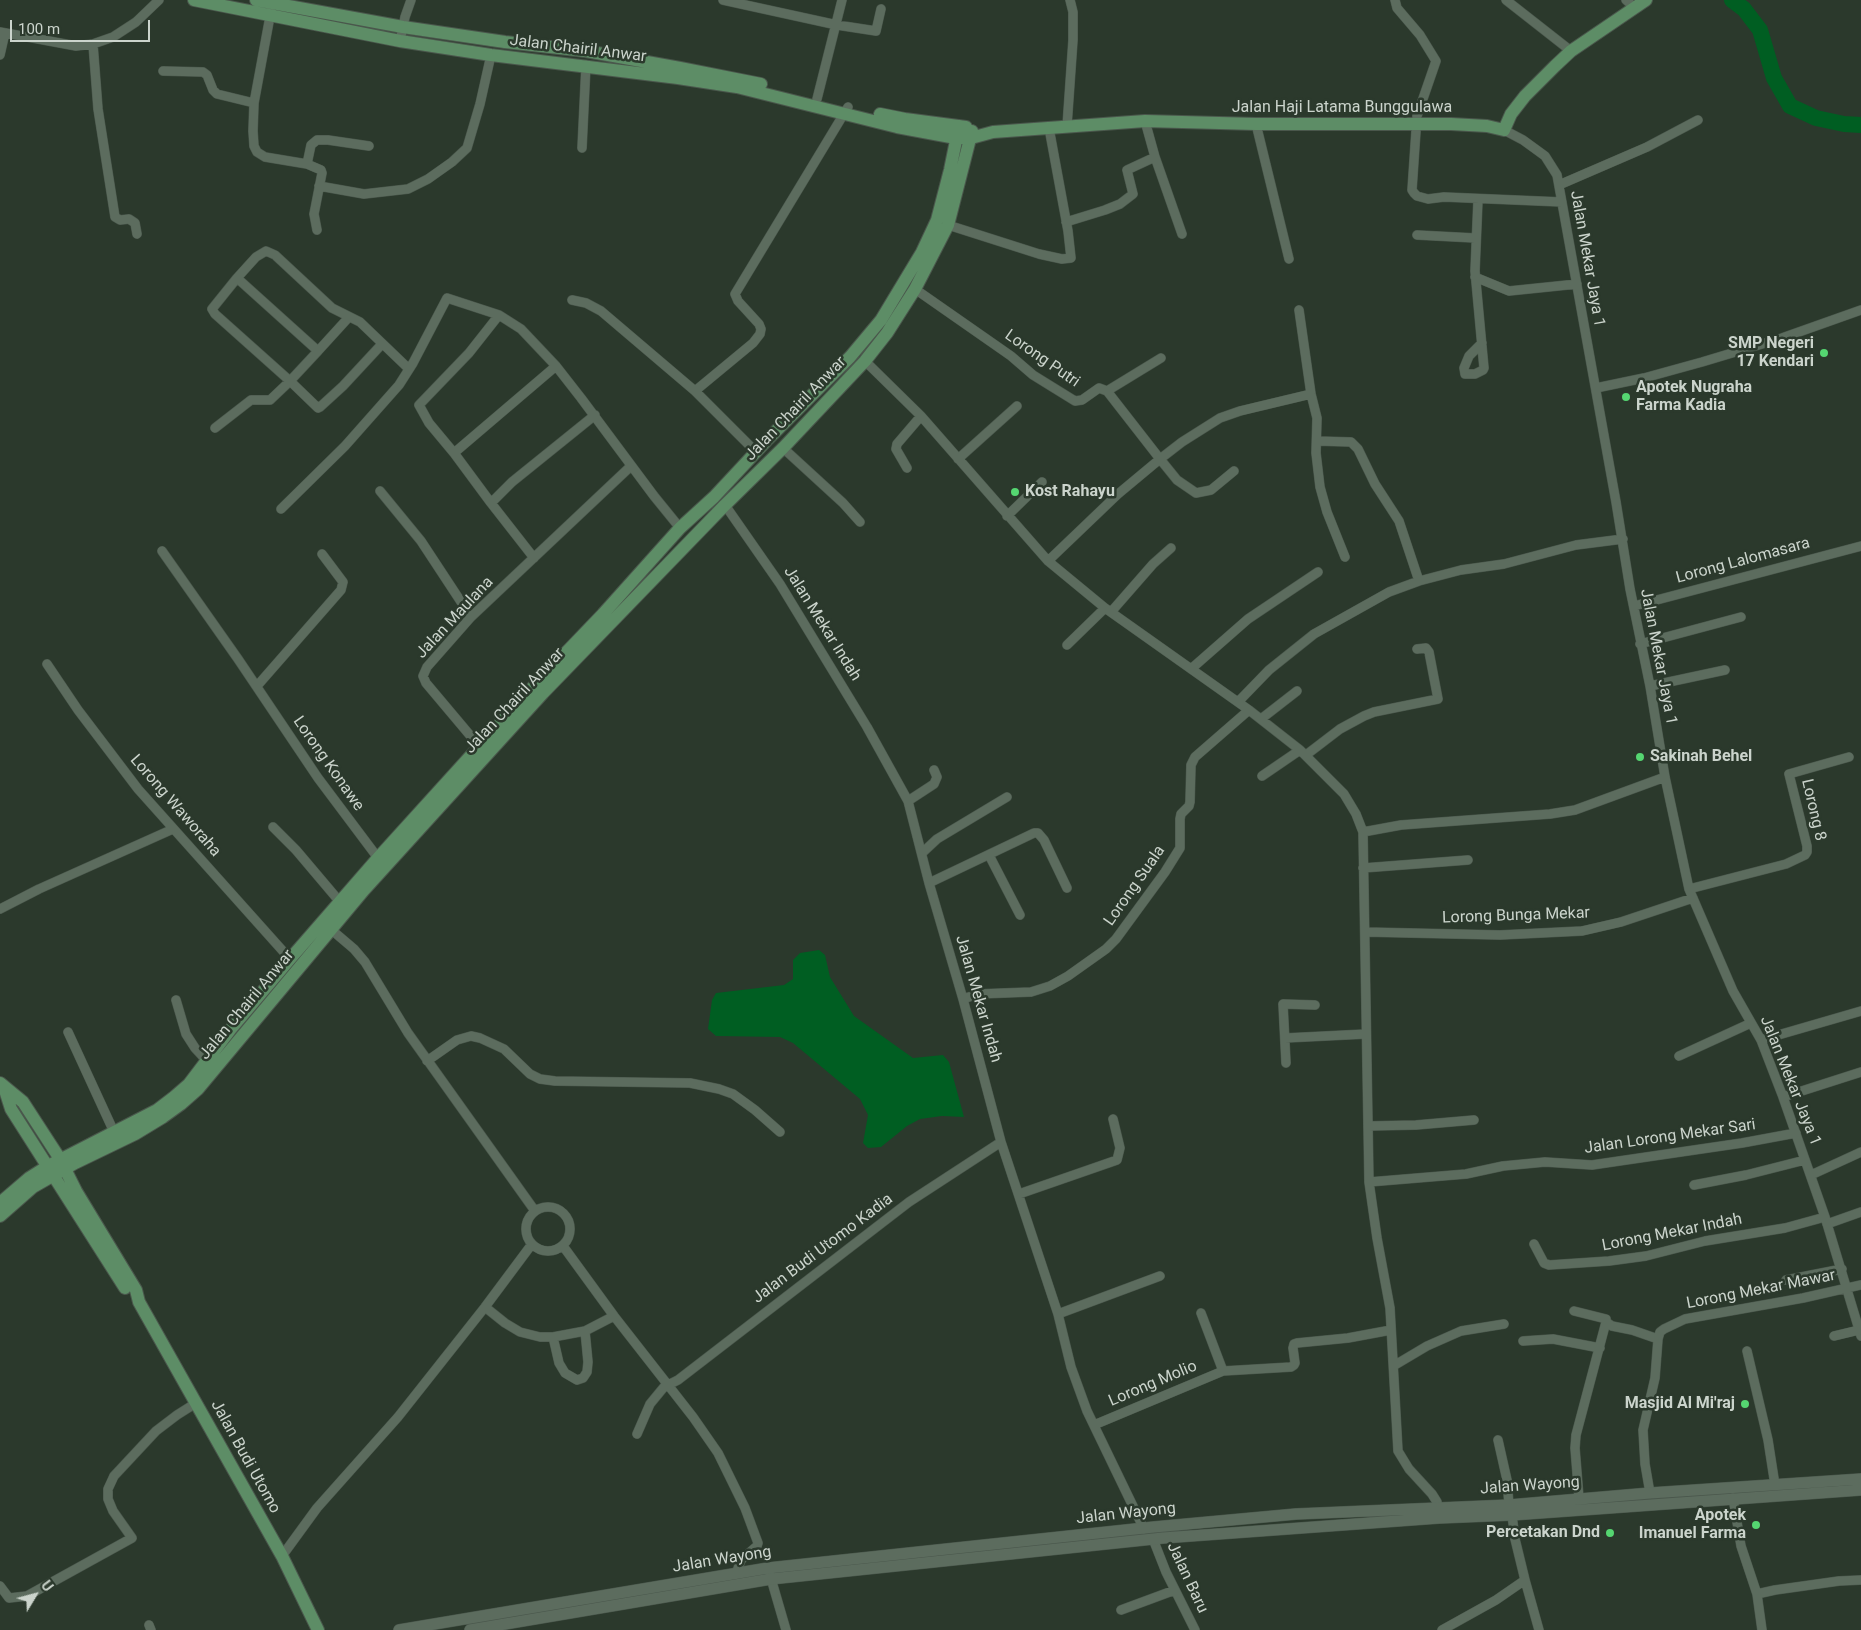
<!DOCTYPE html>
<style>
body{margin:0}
#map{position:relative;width:1861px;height:1630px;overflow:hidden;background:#2b392c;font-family:Roboto,sans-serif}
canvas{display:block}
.north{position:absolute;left:10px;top:1570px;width:50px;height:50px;-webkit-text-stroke:4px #2b392c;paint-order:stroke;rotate:53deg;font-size:14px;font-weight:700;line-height:20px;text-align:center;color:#cbd4cc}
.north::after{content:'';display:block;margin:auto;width:18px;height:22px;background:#cbd4cc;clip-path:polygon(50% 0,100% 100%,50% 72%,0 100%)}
.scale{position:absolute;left:10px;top:20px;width:140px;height:22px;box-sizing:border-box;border:2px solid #cbd4cc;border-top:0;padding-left:6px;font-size:15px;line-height:18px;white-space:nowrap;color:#cbd4cc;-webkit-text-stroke:4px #2b392c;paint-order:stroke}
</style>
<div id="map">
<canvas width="1861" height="1630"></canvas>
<div class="north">U</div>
<div class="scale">100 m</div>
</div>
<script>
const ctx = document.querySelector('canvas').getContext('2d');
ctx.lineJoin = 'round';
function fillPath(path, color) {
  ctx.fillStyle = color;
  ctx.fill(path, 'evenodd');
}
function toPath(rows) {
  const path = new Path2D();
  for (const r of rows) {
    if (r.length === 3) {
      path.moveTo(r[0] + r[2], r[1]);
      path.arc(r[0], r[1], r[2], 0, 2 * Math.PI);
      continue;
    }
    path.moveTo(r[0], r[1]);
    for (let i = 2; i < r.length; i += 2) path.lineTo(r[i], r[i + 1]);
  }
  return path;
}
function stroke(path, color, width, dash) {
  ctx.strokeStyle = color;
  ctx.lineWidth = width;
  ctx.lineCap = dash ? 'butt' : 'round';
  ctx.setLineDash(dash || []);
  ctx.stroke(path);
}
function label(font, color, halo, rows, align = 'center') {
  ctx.font = font + ' Roboto,sans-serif';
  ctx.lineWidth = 5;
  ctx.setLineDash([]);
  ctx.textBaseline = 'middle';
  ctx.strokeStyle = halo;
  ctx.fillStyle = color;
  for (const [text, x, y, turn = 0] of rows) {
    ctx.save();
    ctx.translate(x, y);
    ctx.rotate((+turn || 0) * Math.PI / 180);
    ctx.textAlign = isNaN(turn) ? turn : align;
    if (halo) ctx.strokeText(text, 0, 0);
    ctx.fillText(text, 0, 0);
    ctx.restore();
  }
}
const water = toPath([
 [819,950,825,955,830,977,854,1016,913,1058,943,1055,949,1062,964,1117,942,1116,920,1119,907,1126,881,1147,868,1148,863,1143,868,1115,860,1099,793,1043,780,1037,716,1036,708,1029,712,1000,716,993,784,985,793,979,793,960,800,953]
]);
const river = toPath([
 [1732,0,1744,9,1760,30,1774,78,1790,106,1816,118,1844,124,1861,125]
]);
const minor = toPath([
 [723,0,837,25,876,31,881,9],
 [1395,0,1397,8,1420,35,1436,61,1417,116,1412,190,1414,193,1417,196,1428,199,1444,197,1562,202],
 [1506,0,1571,51],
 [1626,0,1635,8],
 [271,11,254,103,253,131,254,146,257,152,265,157,307,164,321,170,322,173,314,214,317,230],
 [0,32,76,46,93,44,113,37,136,22,159,0],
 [400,41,405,17,411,0],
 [93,44,98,109,115,217,120,220,129,219,135,223,137,234],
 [0,55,5,33],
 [163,71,203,72,207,75,213,90,217,94,254,103],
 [817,99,842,0],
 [1256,124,1289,259],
 [1067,126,1073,40,1073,12,1070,0],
 [1504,130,1523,140,1545,156,1557,175,1616,502,1630,589,1650,686,1665,777,1689,889,1733,991,1761,1040,1783,1097,1825,1217,1861,1336],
 [582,148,586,65],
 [1155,157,1182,234],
 [307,164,311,145,317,140,328,140,369,146],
 [1559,185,1647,147,1698,120],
 [319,186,364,194,408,189,428,179,452,162,467,148,480,104,491,55],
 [1478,200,1475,271,1481,336,1484,368,1483,370,1475,374,1465,374,1464,368,1469,356,1482,343],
 [1066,222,1105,210,1120,204,1133,194,1127,170,1155,157,1145,121],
 [948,225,1039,254,1062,259,1071,258,1068,231,1049,128],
 [1417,235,1475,238],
 [1475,277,1509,291,1577,284],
 [915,289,1011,356,1033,375,1075,401,1082,400,1099,388,1107,391,1160,459,1182,442,1220,418,1240,411,1311,394],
 [572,300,586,303,601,311,695,391],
 [1299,310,1311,394,1317,418,1316,453,1320,487,1327,512,1345,557],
 [499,315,469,353,419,405,429,423,454,453,556,366],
 [382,344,343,386,320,407,318,408,290,381,215,314,212,309,237,278,256,257,266,251,275,255,332,308,360,322,409,369],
 [318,351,349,317],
 [865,361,921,416,1048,561,1105,608,1249,710,1300,750,1344,794,1356,814,1363,832,1369,1182,1377,1238,1390,1308,1398,1451,1409,1469,1432,1494,1437,1502,1439,1514],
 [1596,388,1644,378,1702,362,1782,338,1861,310],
 [1107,391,1161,358],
 [215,428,251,400,270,400,290,381,318,351,237,278],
 [1317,441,1351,442,1358,449,1375,484,1399,521,1419,581],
 [783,448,843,503,860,522],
 [756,452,695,391,753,343,760,334,761,329,759,324,738,301,735,294,848,107],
 [454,453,491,503,512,482,595,415],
 [958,459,1017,406],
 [907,468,896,449,897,444,921,416],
 [380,491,421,541,471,617],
 [491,503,534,558],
 [725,505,780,584,867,727,908,801,929,883,963,999,1001,1142,1058,1314,1071,1367,1087,1411,1144,1529],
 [281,509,345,446,399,385,413,363,447,298,499,315,521,329,556,366,581,398,654,496,680,528],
 [1007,516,1042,482],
 [162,551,238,659,318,778,378,858],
 [1048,561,1118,494,1160,459,1177,480,1196,493,1211,490,1234,471],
 [1634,606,1861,546],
 [1111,612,1153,564,1171,548],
 [1640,644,1741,617],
 [1067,645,1105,608],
 [47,664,78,710,138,789,290,959],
 [1191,669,1248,619,1318,572],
 [257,686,341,590,343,582,322,554],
 [1650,686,1725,670],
 [1238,702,1269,670,1314,634,1389,592,1419,581,1461,570,1504,564,1576,545,1623,539],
 [1261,719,1297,691],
 [479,746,426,683,423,676,427,667,471,617,631,466],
 [1306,755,1340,729,1364,716,1374,712,1438,699,1429,652,1426,648,1417,649],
 [1262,776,1300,750],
 [908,801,934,784,937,777,934,770],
 [273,827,296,850,340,902],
 [1363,832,1401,825,1550,814,1575,810,1665,777],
 [922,853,937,839,1007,797],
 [989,855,1020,915],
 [1363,868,1468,860],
 [929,883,1034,833,1038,833,1044,840,1067,888],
 [1689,889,1786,864,1805,855,1807,852,1807,846,1789,774,1849,757],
 [0,909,39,889,173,829],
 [327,926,354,949,365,962,408,1033,535,1211],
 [1365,932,1500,935,1582,931,1621,922,1693,898],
 [963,999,978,994,1031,992,1050,986,1068,976,1106,949,1116,939,1165,872,1180,848,1180,819,1181,814,1189,806,1190,802,1191,765,1195,757,1249,710],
 [176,1000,186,1034,195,1048,207,1061],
 [68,1032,114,1132],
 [1285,1038,1366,1034],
 [1761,1040,1861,1011],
 [1679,1056,1751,1023],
 [427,1061,457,1040,471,1036,480,1038,504,1049,530,1074,540,1079,555,1081,690,1083,719,1089,733,1094,755,1110,780,1132],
 [1286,1063,1283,1004,1315,1005],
 [1783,1097,1861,1072],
 [1368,1126,1416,1125,1474,1120],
 [1811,1175,1861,1152],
 [1369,1182,1466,1174,1503,1166,1545,1162,1592,1165,1742,1143,1796,1133],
 [1694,1185,1746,1175,1805,1160],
 [1019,1194,1117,1160,1120,1148,1113,1119],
 [548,1229,22],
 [1827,1224,1861,1212],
 [1534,1244,1544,1263,1549,1265,1609,1261,1646,1256,1705,1241,1785,1228,1825,1217],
 [563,1246,614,1316,693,1417,718,1453,745,1508,758,1543,757,1546,741,1560,736,1574],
 [1786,1280,1842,1269],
 [485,1307,505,1323,520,1332,540,1337,553,1337,585,1331,614,1316],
 [1574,1311,1606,1319,1606,1322,1612,1326,1632,1330,1658,1339,1655,1378,1643,1430,1645,1464,1650,1493],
 [1058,1314,1160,1276],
 [1834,1336,1859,1330],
 [553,1337,559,1363,565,1373,577,1380,583,1378,587,1372,588,1362,585,1331],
 [1658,1339,1660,1332,1664,1329,1685,1319,1803,1298,1861,1285],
 [1523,1341,1553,1339,1600,1348],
 [1747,1351,1768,1440,1775,1485],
 [1395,1365,1427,1346,1461,1331,1504,1324],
 [1223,1371,1291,1367,1294,1365,1295,1363,1293,1348,1294,1344,1297,1343,1348,1338,1391,1330],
 [1094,1425,1223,1371,1201,1313],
 [637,1434,650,1404,664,1387,678,1380,909,1202,1001,1142],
 [1498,1440,1507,1480,1509,1505],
 [1579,1498,1575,1448,1576,1435,1606,1322],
 [1733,1498,1741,1546,1757,1594,1775,1590,1839,1581,1861,1580],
 [1512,1515,1515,1539,1525,1580,1539,1630],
 [1153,1539,1166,1572,1195,1630],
 [282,1556,317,1508,398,1417,485,1307,532,1244],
 [770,1575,786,1630],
 [0,1586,9,1598,27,1596,132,1538,113,1511,108,1499,108,1489,114,1476,156,1431,177,1415,196,1403],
 [1757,1594,1762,1630],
 [1121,1610,1175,1590],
 [149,1625,151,1630],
 [1442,1630,1496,1600,1525,1580]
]);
const tertiary = toPath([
 [399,1630,768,1568,1154,1527,1296,1514,1509,1505,1650,1493,1861,1479],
 [470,1630,771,1579,1163,1538,1439,1518,1512,1515,1861,1490]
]);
const secondary = toPath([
 [194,0,400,41,491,55,678,78,737,87,897,127,956,138,971,138,993,132,1145,121,1256,124,1451,124,1487,126,1504,130,1511,114,1525,96,1555,66,1571,51,1646,0],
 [256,0,403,27,505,42,586,51,680,68,761,84],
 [880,114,905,119,966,127],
 [0,1083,23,1102,60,1159,76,1191,136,1290,139,1302,282,1556,318,1630],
 [4,1087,11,1109,125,1288],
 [0,1203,29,1178,48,1166,157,1110,174,1097,189,1084,230,1030,290,959,378,858,534,686,603,614,680,528,714,497,768,439,850,357,881,320,922,252,937,220,950,170,959,126],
 [0,1216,33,1187,75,1163,135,1134,163,1117,181,1104,198,1089,364,890,543,693,725,505,783,448,865,361,887,333,915,289,948,225,972,131]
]);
const markers = [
 [1824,353,5,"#55d671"],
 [1626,397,5,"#55d671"],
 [1015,492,5,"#55d671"],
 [1640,757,5,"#55d671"],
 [1745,1404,5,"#55d671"],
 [1756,1525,5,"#55d671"],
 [1610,1533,5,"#55d671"]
];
const streetNames = [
 ["Jalan Chairil Anwar",578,49,7],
 ["Jalan Haji Latama Bunggulawa",1342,108],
 ["Jalan Mekar Jaya 1",1587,259,80],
 ["Lorong Putri",1042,359,35],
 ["Jalan Chairil Anwar",796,409,-46],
 ["Lorong Lalomasara",1743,561,-15],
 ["Jalan Maulana",455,618,-47],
 ["Jalan Mekar Indah",822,624,58],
 ["Jalan Mekar Jaya 1",1658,657,79],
 ["Jalan Chairil Anwar",515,701,-47],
 ["Lorong Konawe",328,764,55],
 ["Lorong Waworaha",175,806,49],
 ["Lorong 8",1813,810,77],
 ["Lorong Suala",1135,886,-55],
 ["Lorong Bunga Mekar",1516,916,-2],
 ["Jalan Mekar Indah",978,999,74],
 ["Jalan Chairil Anwar",247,1005,-50],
 ["Jalan Mekar Jaya 1",1790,1081,68],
 ["Jalan Lorong Mekar Sari",1670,1137,-8],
 ["Lorong Mekar Indah",1672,1233,-11],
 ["Jalan Budi Utomo Kadia",823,1249,-37],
 ["Lorong Mekar Mawar",1761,1290,-11],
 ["Lorong Molio",1153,1384,-23],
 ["Jalan Budi Utomo",245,1457,61],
 ["Jalan Wayong",1530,1486,-4],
 ["Jalan Wayong",1126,1514,-6],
 ["Jalan Wayong",722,1560,-9],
 ["Jalan Baru",1187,1578,65]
];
const poiNames = [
 ["SMP Negeri",1814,344],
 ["17 Kendari",1814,362],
 ["Apotek Nugraha",1636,388,"left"],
 ["Farma Kadia",1636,406,"left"],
 ["Kost Rahayu",1025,492,"left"],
 ["Sakinah Behel",1650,757,"left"],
 ["Masjid Al Mi'raj",1735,1404],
 ["Apotek",1746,1516],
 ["Imanuel Farma",1746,1534],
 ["Percetakan Dnd",1600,1533]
];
fillPath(water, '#005e22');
stroke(river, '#005e22', 16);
stroke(minor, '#4a574c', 10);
stroke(tertiary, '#4a574c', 12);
stroke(secondary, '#4a574c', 14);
stroke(minor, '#5c6c5e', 9);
stroke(tertiary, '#5c6c5e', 11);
stroke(secondary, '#5d8d66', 12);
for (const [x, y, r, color] of markers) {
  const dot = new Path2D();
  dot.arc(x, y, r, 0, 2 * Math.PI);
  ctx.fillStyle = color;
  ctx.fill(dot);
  stroke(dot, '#2b392c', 2);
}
label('16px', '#cbd4cc', '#2b392c', streetNames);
label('bold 16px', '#cbd4cc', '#2b392c', poiNames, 'right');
</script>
